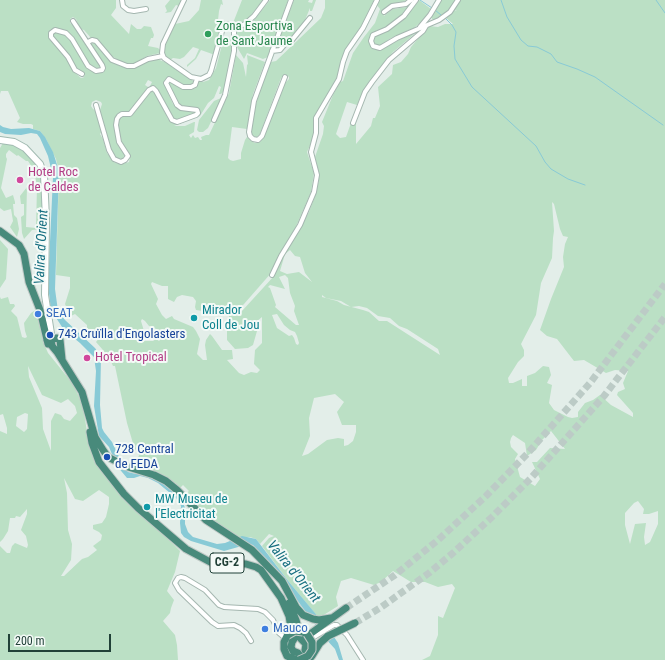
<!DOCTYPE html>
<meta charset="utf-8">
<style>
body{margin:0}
#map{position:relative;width:665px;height:660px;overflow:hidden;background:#e3eee9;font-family:"Roboto Condensed",sans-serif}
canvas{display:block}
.scale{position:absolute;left:8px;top:634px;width:103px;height:18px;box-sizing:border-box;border:2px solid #214138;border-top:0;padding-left:5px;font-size:12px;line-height:14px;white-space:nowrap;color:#214138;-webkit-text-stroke:3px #f4faf7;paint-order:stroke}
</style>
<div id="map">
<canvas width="665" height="660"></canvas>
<div class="scale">200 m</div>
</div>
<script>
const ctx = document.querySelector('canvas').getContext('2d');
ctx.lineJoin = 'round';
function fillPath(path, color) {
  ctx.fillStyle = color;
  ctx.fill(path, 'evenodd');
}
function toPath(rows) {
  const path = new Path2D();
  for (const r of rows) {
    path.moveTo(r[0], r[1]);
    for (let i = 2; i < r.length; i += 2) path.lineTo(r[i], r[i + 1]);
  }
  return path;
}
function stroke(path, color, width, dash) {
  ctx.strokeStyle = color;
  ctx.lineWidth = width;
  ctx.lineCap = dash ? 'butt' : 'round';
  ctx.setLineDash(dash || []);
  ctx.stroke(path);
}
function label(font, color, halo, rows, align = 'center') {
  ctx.font = font + ' "Roboto Condensed",sans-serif';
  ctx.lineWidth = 4;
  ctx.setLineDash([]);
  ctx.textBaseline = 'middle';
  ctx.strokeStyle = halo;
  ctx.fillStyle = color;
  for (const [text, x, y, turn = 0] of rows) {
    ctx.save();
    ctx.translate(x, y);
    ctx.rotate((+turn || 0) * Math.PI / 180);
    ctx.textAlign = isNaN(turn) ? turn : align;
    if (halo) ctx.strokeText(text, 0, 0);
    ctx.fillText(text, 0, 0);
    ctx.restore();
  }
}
const green = toPath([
 [0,0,116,0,116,8,111,15,129,34,131,24,137,29,141,29,144,26,151,27,154,35,153,38,151,38,148,46,158,48,160,50,160,53,147,56,134,64,128,64,118,60,109,54,98,39,91,38,84,30,80,29,76,19,73,17,70,19,70,23,74,26,101,66,99,69,90,65,75,41,65,30,56,28,51,29,48,33,49,39,63,53,74,72,81,78,83,78,85,75,84,73,81,73,77,70,66,51,53,39,53,36,55,32,62,33,70,39,85,65,94,72,103,73,106,68,91,45,94,42,107,57,116,64,122,67,133,68,151,60,157,59,165,62,193,81,193,84,188,86,182,85,170,77,165,80,164,84,173,104,182,110,195,112,194,114,176,120,172,117,158,90,150,86,152,82,148,80,145,85,148,87,130,111,127,114,120,114,116,119,115,131,118,145,125,155,122,159,117,158,109,147,100,110,102,104,101,102,96,100,92,102,91,106,93,109,96,111,100,122,102,131,100,134,103,139,107,153,115,163,122,164,129,162,130,157,128,152,122,145,119,137,118,121,120,117,129,117,132,115,152,90,155,92,168,119,173,123,181,122,199,115,200,113,198,109,186,107,178,103,168,83,171,81,181,88,191,90,196,88,199,81,203,82,209,80,216,68,224,37,232,39,233,49,228,78,224,91,221,94,219,94,221,87,219,86,214,98,208,103,200,116,174,126,185,126,194,122,195,122,194,132,189,135,191,138,193,135,195,138,198,137,200,140,202,140,201,137,206,135,209,135,229,93,236,55,243,63,246,77,247,65,248,64,247,55,265,62,253,94,247,129,232,127,228,158,230,160,233,161,241,159,241,153,245,140,247,137,253,142,255,143,260,142,263,138,285,83,289,79,289,77,285,74,281,78,260,134,257,137,253,136,251,133,257,99,271,62,276,61,321,18,325,8,325,0,374,0,360,29,344,54,336,81,315,116,313,139,307,152,314,173,311,192,294,231,281,252,272,272,244,304,240,308,230,311,215,308,209,312,196,310,195,307,196,301,193,297,182,295,177,297,174,302,168,299,168,286,162,286,152,282,151,284,158,299,156,304,162,315,166,319,172,316,174,319,193,327,196,331,200,339,197,354,203,360,207,360,205,345,206,340,210,334,212,336,222,350,232,350,233,359,227,360,239,373,244,375,251,372,257,373,260,370,254,364,255,350,262,343,262,317,256,322,250,325,252,330,257,331,253,345,248,348,235,349,227,340,227,327,229,316,238,314,242,311,274,276,284,254,299,231,309,212,314,199,319,180,319,174,315,157,323,134,324,126,322,122,333,95,340,82,343,81,353,53,364,37,375,23,380,9,376,4,379,0,407,0,402,2,393,4,387,8,382,12,384,16,393,9,407,7,411,4,406,10,394,22,387,27,376,31,371,35,369,39,370,43,373,49,380,50,395,42,418,31,393,52,384,63,363,91,357,105,347,102,336,134,340,138,346,137,351,123,356,124,356,144,371,126,373,118,375,118,380,106,378,87,392,74,393,65,401,62,408,54,411,47,429,26,438,27,445,24,453,24,446,18,454,10,457,11,454,9,460,0,665,0,665,660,422,660,430,656,438,635,438,616,443,618,455,588,452,584,438,587,425,582,411,582,393,571,381,582,374,585,351,578,341,581,336,597,338,606,322,616,318,617,289,582,262,546,269,538,274,536,269,534,260,544,256,539,250,537,240,538,206,517,185,494,189,491,183,485,180,488,158,473,133,464,133,462,139,456,138,451,135,450,127,423,115,366,113,366,109,357,96,342,100,337,87,328,87,325,75,314,71,316,68,311,65,304,70,288,70,277,56,275,59,171,56,159,46,139,40,131,33,129,33,125,31,124,23,124,17,122,20,118,8,91,1,91,0,94],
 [552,202,554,204,560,229,563,236,568,237,565,244,563,257,564,267,551,299,540,330,547,336,557,339,574,361,584,360,606,373,615,370,628,371,623,383,625,389,618,392,617,395,633,413,633,417,611,405,600,395,593,400,585,403,578,412,578,417,572,418,568,417,554,410,549,403,552,385,547,383,551,375,549,367,543,366,535,373,527,376,527,386,522,386,522,379,513,383,509,383,508,378,518,362,524,356,524,350,521,344,536,315,541,283,552,258,553,238,554,231],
 [290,250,295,256,300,257,305,273,312,282,299,272,287,274,280,271,285,254],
 [285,275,288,278,290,293,295,306,294,311,299,325,296,325,275,307,276,305,270,288,268,287,270,285,285,289,279,277],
 [322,295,326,298,341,301,351,307,359,306,367,308,378,316,390,318,399,326,407,329,438,349,440,355,387,321,379,321,369,312,363,310,344,305,337,301,322,297],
 [277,314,284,325,290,330,295,332,297,336,299,343,298,345,296,344,294,338,292,335,289,336,277,328,272,315],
 [142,319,145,321,149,326,161,331,162,334,159,337,160,340,159,341,156,339,153,341,144,341,140,343,139,335,140,333,144,331,141,321],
 [335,394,344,402,337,412,342,425,356,425,356,432,353,441,348,445,344,446,344,439,338,438,327,440,308,454,302,456,310,436,309,418,314,398],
 [551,431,565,449,550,448,537,462,532,462,540,479,535,486,520,477,515,459,518,454,511,447,510,442,511,438,513,435,525,443,527,456,536,450,542,440],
 [638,501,644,509,643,514,649,514,658,511,658,524,650,542,645,545,644,537,646,523,635,524,630,544,625,525,625,513,634,503],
 [170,0,182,0,179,6,176,5,171,12,165,13,167,11,165,6],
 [201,0,222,0,223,5,221,4,219,11,218,20,221,20,219,35,215,55,201,50,196,59,187,67,187,65,195,58,199,49,193,47,184,57,180,59,173,58,170,60,164,54,164,48,175,24,189,21,199,10],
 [242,0,263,0,247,20,240,24,233,23],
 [270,0,288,0,268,57,263,59,247,53,244,59,237,47,236,40,236,31,251,24],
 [294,0,309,0,308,2,312,3,313,0,316,0,312,11,310,11,310,8,300,32,296,31,291,39,274,51],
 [419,0,431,9,422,21,414,28,391,38,381,45,379,46,374,44,373,38,375,36,389,30,403,20,414,7],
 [442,0,455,0,450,10,436,19,433,20,431,17],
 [221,98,222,99,208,128,203,132,199,132,197,130,199,120,214,101],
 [3,143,12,145,23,151,32,159,40,171,42,185,42,229,32,230,24,239,22,233,21,217,24,215,24,204,21,204,20,196,27,187,26,227,36,228,37,186,35,176,34,170,28,161,26,161,18,155,17,156,9,150,6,154,6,157,7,159,1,188,6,198,13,195,15,202,15,204,13,204,14,215,17,218,19,229,17,237,10,227,13,221,11,209,4,211,0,208,0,148],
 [0,240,8,249,6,279,0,288],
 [0,297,1,299,8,297,10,304,14,304,15,306,11,311,17,317,22,337,25,338,27,337,25,331,24,323,31,313,37,309,45,346,48,353,73,384,81,401,84,413,90,450,106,474,180,551,175,572,167,591,174,600,171,608,170,613,163,621,175,635,177,645,178,660,0,660,0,546,7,553,10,553,12,546,15,543,27,548,28,545,26,536,21,530,27,514,27,509,20,517,16,516,15,518,10,518,8,531,3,539,0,542,0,431,7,434,7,428,3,414,0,415],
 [28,366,42,395,61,403,68,399,75,406,77,413,70,421,64,419,61,415,55,413,51,421,51,451,43,429,42,408,29,377],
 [25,413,28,414,27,429,24,432,16,426,17,417],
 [64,478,75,499,83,501,99,490,109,497,109,504,106,517,102,523,93,525,93,529,99,532,102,535,101,540,93,546,97,550,88,557,82,559,64,576,61,576,71,560,72,544,68,530,67,493]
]);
const water = toPath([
 [0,125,3,127,11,129,29,128,40,131,45,137,53,152,59,171,55,289,58,311,65,320,95,348,101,357,100,405,102,428,104,432,112,442,124,467,128,472,136,474,142,473,162,482,182,499,185,508,185,524,188,532,193,537,217,544,225,543,242,536,256,539,289,582,330,631,338,643,343,660,339,660,335,649,324,637,284,582,253,545,249,544,224,551,191,541,184,537,181,533,180,523,181,506,176,498,158,483,148,478,140,476,134,478,127,478,117,466,109,447,99,436,94,406,96,371,94,357,80,343,64,330,51,310,48,285,53,177,48,156,40,138,37,134,31,133,21,135,5,134,0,132]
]);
const stream = toPath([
 [420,0,432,8],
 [501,0,507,17,521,40,528,46,537,47,551,54,557,62,577,69,595,77,663,125],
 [656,0,665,13],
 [435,10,441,15],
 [444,17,452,25,456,32,454,46,455,59,472,87,536,146,545,162,551,169,568,179,585,185]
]);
const trunkTunnel = toPath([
 [346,608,395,575,438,540,486,496,527,454,590,383,665,284],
 [355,623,380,608,429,573,453,553,492,517,531,478,604,396,665,317]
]);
const minor = toPath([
 [122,0,123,6,128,10,134,11,146,9],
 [184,0,163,44,162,53,164,58,191,77,201,79,209,75,211,71,224,24,228,24,238,27,245,24,254,16,266,0],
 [416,0,404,16,387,29,373,35,371,41,373,46,380,48,397,38,439,20,450,12,458,0],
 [384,12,392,6,406,4,411,0],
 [73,21,102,65,103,68,102,70,96,71,88,66,72,39,66,33,55,30,51,33,51,37,68,57,75,70,82,74],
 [420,27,430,15,439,0],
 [88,42,92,40,96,41,112,60,127,66,134,66,148,59,163,56],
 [272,51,280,50,285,44,292,40,310,18],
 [285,77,262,136,258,140,253,139,250,136,249,132,254,101,291,0],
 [96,105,109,150,114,159,121,162,125,160,128,156,119,142,116,125,117,119,119,116,122,114,130,114,149,90,153,88,156,91,172,120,177,122,196,115,198,113,197,110,181,108,177,105,166,83,169,79,183,87,191,87,195,85,197,79],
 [214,120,225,95,234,51,234,30,232,26],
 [353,123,365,92,372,82,389,60,423,31,426,26],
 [272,275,281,256,300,225,314,192,317,175,311,152,316,133,316,118,339,79,343,62,347,51,363,28,377,0],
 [309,640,334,625,337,625,347,635,363,660],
 [251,641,246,633,240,628,234,625,218,626,212,622,179,590,175,583,178,578,181,577,185,578,205,590,219,605,224,607,258,609,265,612,273,620,279,633,285,638]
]);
const secondary = toPath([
 [0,140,14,142,25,148,40,164,44,175,46,219,45,295,52,340]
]);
const trunk = toPath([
 [0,231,19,245,24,254,29,282,40,310,48,344],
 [47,340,57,352,82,392,95,437,103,450,108,457,125,466,154,475,166,481,177,490,206,520,252,550,282,581,296,607,303,615,313,619,319,620,331,618],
 [52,345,51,342,53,339,57,338,60,340,62,359],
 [90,432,92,443,99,462,124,494,138,508,186,549,212,563,246,564,256,567,261,570,281,598,289,616,291,628,284,642,284,649,287,656,296,660],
 [289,603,296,620,301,639,306,644,305,650,310,660],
 [297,628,296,636,292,642,291,647,293,651,298,653,303,660],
 [303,632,307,634,310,634,346,608],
 [312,656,320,643,328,636]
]);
const trunkBridge = toPath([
 [288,635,295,631,303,632],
 [328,636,355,623],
 [299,660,308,656,312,650,312,642,307,634]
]);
const markers = [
 [208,34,4,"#2e9e5b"],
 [20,180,4,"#d1479c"],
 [38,314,4,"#3f7fe0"],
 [194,318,4,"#0f9aa8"],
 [50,335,4,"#1a4fb4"],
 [87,358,4,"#d1479c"],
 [107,457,4,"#1a4fb4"],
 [147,507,4,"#0f9aa8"],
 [265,629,4,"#3f7fe0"]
];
const shields = [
 [227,563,34]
];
const shieldNames = [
 ["CG-2",227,563]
];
const leisureNames = [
 ["Zona Esportiva",216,27],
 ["de Sant Jaume",216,42]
];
const hotelNames = [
 ["Hotel Roc",28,173],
 ["de Caldes",28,188],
 ["Hotel Tropical",95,358]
];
const cultureNames = [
 ["Mirador",202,311],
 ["Coll de Jou",202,326],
 ["MW Museu de",155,500],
 ["l'Electricitat",155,515]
];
const shopNames = [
 ["SEAT",46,314],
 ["Mauco",273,629]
];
const transitNames = [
 ["743 Cruïlla d'Engolasters",58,335],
 ["728 Central",115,450],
 ["de FEDA",115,465]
];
const waterNames = [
 ["Valira d'Orient",42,247,-87],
 ["Valira d'Orient",293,572,51]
];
fillPath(green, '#bbe0c5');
fillPath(water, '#88cad6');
stroke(stream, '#88cad6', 1);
stroke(trunkTunnel, '#bccbc6', 7, [7, 3.5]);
stroke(minor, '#a5b7b0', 6);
stroke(secondary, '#a1bab1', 8);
stroke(trunk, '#c1cac7', 9);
stroke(minor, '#fff', 4);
stroke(secondary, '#fff', 6);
stroke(trunk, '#488a7b', 7);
stroke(trunkBridge, '#c1cac7', 9, []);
stroke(trunkBridge, '#488a7b', 7);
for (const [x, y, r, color] of markers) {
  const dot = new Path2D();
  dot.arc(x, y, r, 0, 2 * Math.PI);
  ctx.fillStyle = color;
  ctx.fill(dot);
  stroke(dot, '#f4faf7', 1.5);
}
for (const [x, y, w] of shields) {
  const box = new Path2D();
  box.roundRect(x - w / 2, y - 10, w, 20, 3);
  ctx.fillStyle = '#f4faf7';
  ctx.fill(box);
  stroke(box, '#214138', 1);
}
label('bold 12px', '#214138', null, shieldNames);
label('13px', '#27864d', '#f4faf7', leisureNames, 'left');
label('13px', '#b23c85', '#f4faf7', hotelNames, 'left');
label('13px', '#0d838f', '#f4faf7', cultureNames, 'left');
label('13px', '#366cbe', '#f4faf7', shopNames, 'left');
label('13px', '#164399', '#f4faf7', transitNames, 'left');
label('italic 14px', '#176f81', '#f4faf7', waterNames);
</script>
